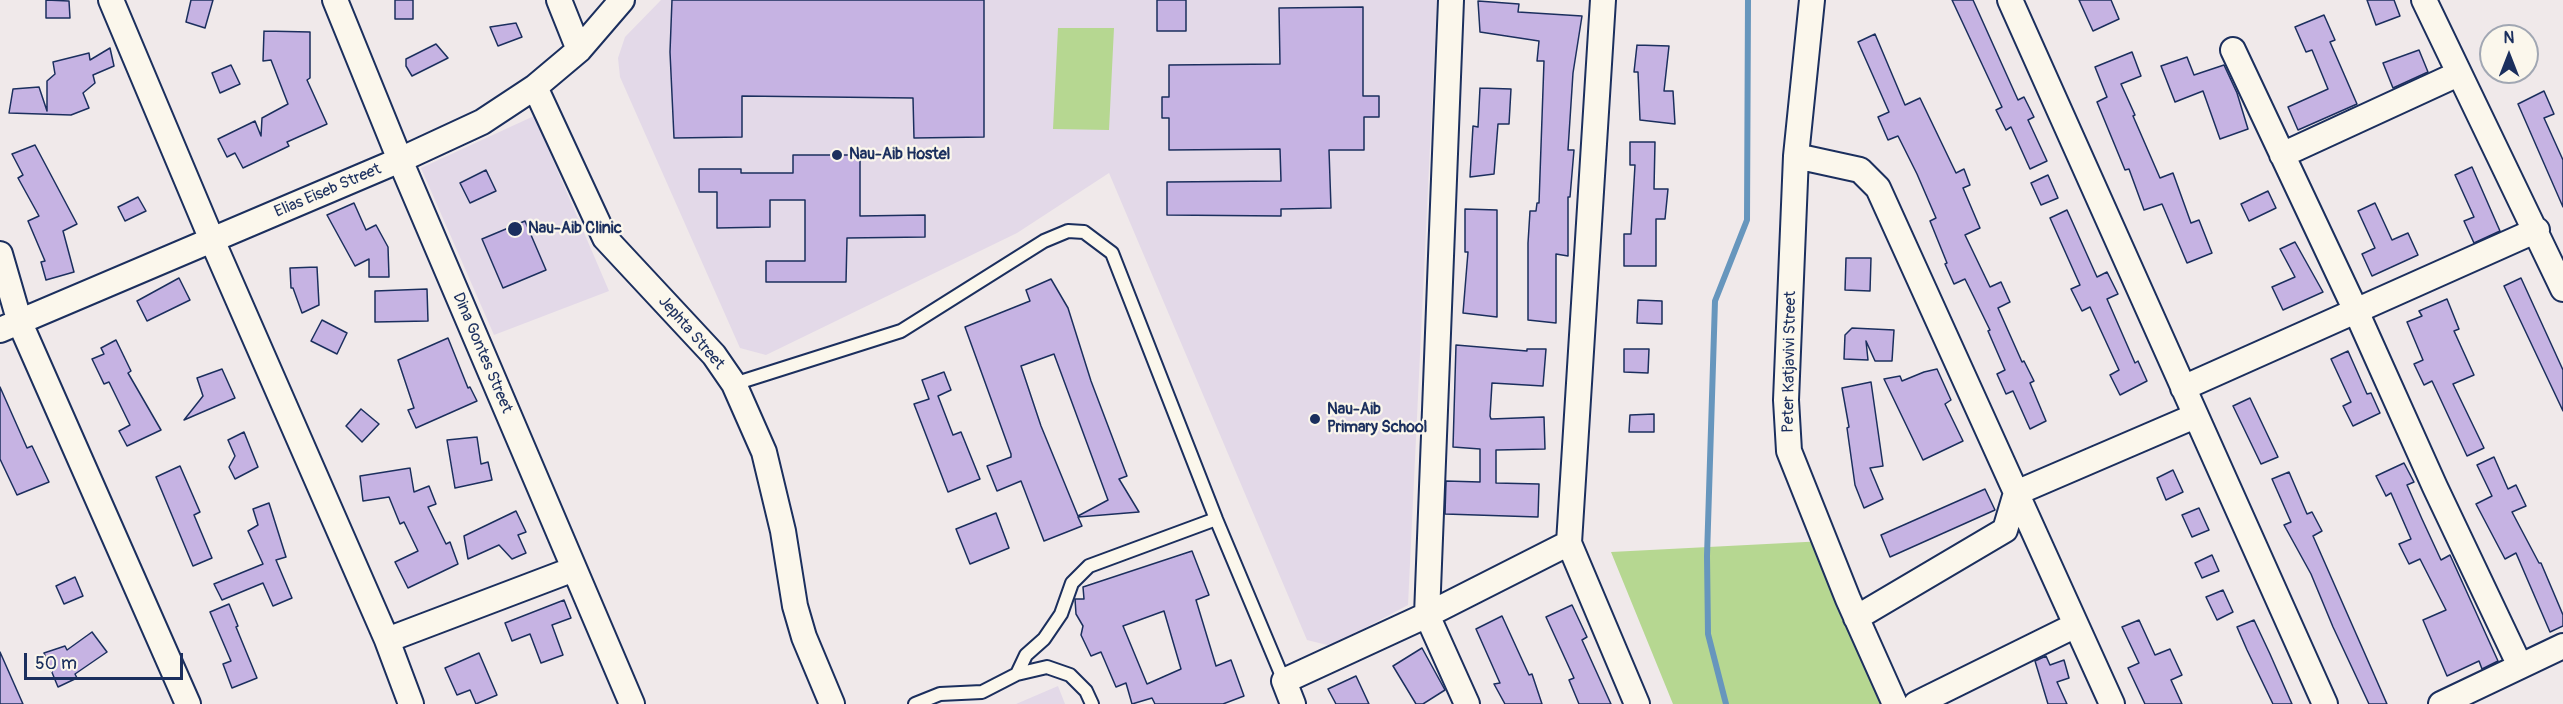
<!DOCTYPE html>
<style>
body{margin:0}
#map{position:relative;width:2563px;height:704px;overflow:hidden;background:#f0e9ea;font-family:Pangolin,sans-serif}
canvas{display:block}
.north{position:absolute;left:2479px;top:24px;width:60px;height:60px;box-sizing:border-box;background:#fbf7ec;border:2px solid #a1a7b3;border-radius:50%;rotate:0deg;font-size:16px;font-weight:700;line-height:24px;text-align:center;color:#1b2f5e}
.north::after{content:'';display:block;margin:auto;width:21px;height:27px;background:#1b2f5e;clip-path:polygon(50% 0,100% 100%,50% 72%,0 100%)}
.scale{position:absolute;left:24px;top:653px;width:159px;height:27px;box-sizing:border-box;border:3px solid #1b2f5e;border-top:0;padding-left:8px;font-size:18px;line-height:21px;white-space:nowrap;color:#1b2f5e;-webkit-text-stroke:4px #fbf7ec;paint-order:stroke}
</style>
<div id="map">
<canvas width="2563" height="704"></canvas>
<div class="north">N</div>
<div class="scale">50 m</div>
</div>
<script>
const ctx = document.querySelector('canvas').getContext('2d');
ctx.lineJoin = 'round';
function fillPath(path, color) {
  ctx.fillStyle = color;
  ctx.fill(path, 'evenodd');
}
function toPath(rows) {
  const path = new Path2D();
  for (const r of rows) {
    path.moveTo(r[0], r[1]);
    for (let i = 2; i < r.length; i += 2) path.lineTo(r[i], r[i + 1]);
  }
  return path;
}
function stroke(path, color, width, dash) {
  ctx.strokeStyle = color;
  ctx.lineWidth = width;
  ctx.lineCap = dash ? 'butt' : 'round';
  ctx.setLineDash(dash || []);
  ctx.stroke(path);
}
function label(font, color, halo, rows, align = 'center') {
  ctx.font = font + ' Pangolin,sans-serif';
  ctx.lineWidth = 4.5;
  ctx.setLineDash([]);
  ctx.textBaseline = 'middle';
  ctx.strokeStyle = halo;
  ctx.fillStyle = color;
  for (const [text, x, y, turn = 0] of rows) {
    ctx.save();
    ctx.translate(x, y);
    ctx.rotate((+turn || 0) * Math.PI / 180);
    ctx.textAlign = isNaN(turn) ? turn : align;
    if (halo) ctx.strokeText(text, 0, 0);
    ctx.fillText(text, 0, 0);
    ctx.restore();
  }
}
const built = toPath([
 [661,0,1437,0,1408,605,1331,646,1307,640,1109,173,1017,233,766,355,740,348,620,77,618,58,625,37],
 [534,116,609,291,494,335,421,168],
 [1058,686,1065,704,1016,704]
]);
const green = toPath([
 [1058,28,1114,28,1109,130,1053,129],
 [1825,541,1895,704,1673,704,1611,552]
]);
const stream = toPath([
 [1726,704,1708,634,1707,556,1715,301,1747,220,1748,0]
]);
const building = toPath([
 [46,0,69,1,70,18,46,18,46,0],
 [191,0,213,0,205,28,186,22,191,0],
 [395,0,413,0,413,19,395,19,395,0],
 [672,0,984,0,984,137,914,138,913,98,742,96,742,137,674,138,670,52,672,0],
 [1157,0,1186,0,1186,31,1157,31,1157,0],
 [1952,0,1973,0,2018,100,2024,97,2034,117,2028,120,2047,161,2030,169,2011,127,2006,130,1996,110,2002,107,1952,0],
 [2079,0,2111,0,2119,19,2093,31,2079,0],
 [2367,0,2394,0,2400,16,2376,25,2367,0],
 [1478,1,1519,4,1518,12,1582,16,1573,73,1568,150,1574,150,1570,197,1568,197,1568,256,1556,254,1556,323,1528,320,1528,243,1530,211,1536,211,1537,203,1539,203,1544,61,1537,61,1539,41,1480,32,1478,1],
 [1363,7,1363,96,1379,96,1379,117,1364,117,1364,150,1329,150,1331,208,1281,209,1281,216,1167,215,1167,182,1281,181,1280,149,1169,150,1169,118,1162,118,1162,97,1169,97,1169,65,1280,64,1279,8,1363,7],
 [2324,15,2335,40,2330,42,2357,104,2298,130,2288,107,2328,89,2312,50,2306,52,2295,27,2324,15],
 [516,23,522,37,498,46,490,27,516,23],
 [264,31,310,32,310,78,307,80,327,124,287,142,289,146,243,168,235,153,227,157,218,139,255,121,261,136,262,118,288,104,271,60,263,61,264,31],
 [1875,34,1905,105,1920,98,1956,173,1964,169,1970,185,1963,188,1980,228,1965,235,1990,287,2001,282,2010,302,1998,308,2022,362,2024,361,2034,381,2030,383,2046,421,2030,429,2013,391,2006,394,1997,374,2005,370,1988,331,1990,330,1965,279,1954,284,1945,264,1947,263,1930,221,1936,218,1917,174,1898,136,1888,140,1878,117,1889,112,1858,42,1875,34],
 [436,44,448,58,412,76,406,66,406,59,436,44],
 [1637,45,1669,46,1664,91,1673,91,1675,124,1640,120,1638,72,1634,72,1637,45],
 [110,48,114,66,93,75,95,83,83,93,89,108,71,115,9,113,13,89,39,87,47,111,47,81,55,74,53,62,89,53,90,60,110,48],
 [2419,50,2428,72,2393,88,2383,63,2419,50],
 [2132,52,2141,76,2121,84,2135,115,2133,116,2160,178,2173,173,2191,223,2199,220,2212,253,2187,263,2162,204,2144,210,2129,169,2125,170,2097,102,2107,97,2095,67,2132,52],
 [2187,57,2194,75,2224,65,2237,93,2248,129,2220,139,2203,91,2175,102,2161,66,2187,57],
 [231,65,240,84,220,93,212,73,231,65],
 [1480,88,1511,89,1509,124,1498,124,1494,174,1470,177,1473,126,1478,127,1480,88],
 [2544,91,2554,114,2544,118,2563,160,2563,207,2518,104,2544,91],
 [1630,142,1655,142,1654,189,1668,189,1665,219,1656,219,1656,266,1624,266,1624,234,1631,234,1635,165,1630,165,1630,142],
 [35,145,77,224,63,231,74,272,46,280,41,262,45,261,28,221,39,216,18,178,23,175,12,154,35,145],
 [793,155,860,155,860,216,925,215,925,237,847,238,846,282,766,282,766,261,805,261,805,200,770,200,770,227,717,228,717,192,699,192,699,169,741,169,741,173,793,173,793,155],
 [2472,167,2500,231,2474,243,2464,221,2474,217,2455,175,2472,167],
 [486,170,496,191,470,203,460,183,486,170],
 [2048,175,2058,198,2041,205,2031,183,2048,175],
 [2268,191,2276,208,2249,221,2241,204,2268,191],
 [138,197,146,211,125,221,118,207,138,197],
 [354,203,366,230,376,225,388,247,389,277,369,277,369,259,355,266,327,215,354,203],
 [2375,203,2392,240,2408,233,2418,255,2372,276,2362,254,2375,248,2358,211,2375,203],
 [1465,209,1497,210,1497,317,1463,313,1468,252,1465,252,1465,209],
 [2067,210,2097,277,2107,272,2118,294,2107,299,2135,363,2138,361,2147,381,2120,395,2110,375,2119,370,2090,307,2082,311,2071,289,2080,285,2050,218,2067,210],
 [525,221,546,270,503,288,482,239,525,221],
 [2295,242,2323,292,2283,310,2272,287,2295,277,2280,249,2295,242],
 [1846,258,1871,258,1870,291,1845,290,1846,258],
 [317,267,319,305,302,313,293,288,291,288,290,268,317,267],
 [179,278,190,300,147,321,137,301,179,278],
 [2521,278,2563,370,2563,411,2504,286,2521,278],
 [1051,279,1068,308,1091,381,1127,476,1119,479,1139,512,1078,517,1082,526,1044,541,1021,481,997,491,987,466,1011,457,1011,454,965,327,1030,301,1026,290,1051,279],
 [1054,354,1108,500,1078,516,1041,426,1021,366,1054,354],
 [427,289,428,321,375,322,375,291,427,289],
 [2447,299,2459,329,2454,331,2474,375,2453,384,2484,448,2467,456,2432,381,2424,385,2414,364,2423,360,2407,322,2422,316,2419,311,2447,299],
 [1638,300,1662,301,1662,324,1637,323,1638,300],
 [322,320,347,333,337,354,311,341,322,320],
 [1852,328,1894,330,1892,361,1875,361,1866,341,1868,360,1844,359,1845,335,1852,328],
 [448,338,468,388,470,387,477,401,416,428,408,410,414,408,398,360,448,338],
 [116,340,131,371,128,373,161,430,127,446,119,431,130,425,109,382,104,384,92,359,104,354,101,348,116,340],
 [1456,345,1527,351,1527,349,1546,349,1543,386,1492,383,1490,416,1491,419,1544,417,1545,449,1496,450,1496,483,1539,484,1538,517,1445,514,1446,481,1480,482,1480,449,1453,447,1456,345],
 [1624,349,1649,349,1648,373,1624,372,1624,349],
 [2348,351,2367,394,2371,393,2380,413,2353,426,2343,406,2351,402,2331,359,2348,351],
 [222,369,235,398,184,420,203,396,197,378,222,369],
 [1937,369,1951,400,1945,404,1963,441,1923,460,1884,379,1900,376,1902,381,1924,372,1937,369],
 [944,372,951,390,938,396,953,435,961,432,980,479,948,492,914,404,929,399,922,380,944,372],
 [1871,382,1883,466,1870,468,1883,499,1864,508,1855,485,1847,428,1849,427,1842,388,1871,382],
 [0,387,27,448,32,446,49,482,17,495,0,459,0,387],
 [2250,398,2278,457,2261,464,2233,406,2250,398],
 [361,409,379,424,362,442,346,426,361,409],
 [1654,414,1654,432,1629,432,1630,415,1654,414],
 [244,432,258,467,235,479,229,467,235,456,228,440,244,432],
 [477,437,481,464,488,462,492,480,455,488,447,440,477,437],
 [2494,457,2508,489,2516,485,2526,506,2512,512,2539,563,2541,563,2563,615,2563,626,2550,632,2516,553,2505,559,2476,504,2492,496,2477,465,2494,457],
 [2404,463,2414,482,2407,485,2422,519,2441,560,2450,555,2498,661,2482,669,2479,661,2447,676,2423,620,2446,610,2420,559,2409,564,2399,544,2411,539,2391,493,2386,496,2376,476,2404,463],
 [180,466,200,512,194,515,212,558,193,566,156,477,180,466],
 [410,468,414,492,429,486,436,504,428,507,446,544,450,542,458,564,408,588,395,562,418,551,404,522,400,524,389,497,363,501,360,476,410,468],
 [2173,470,2183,492,2166,500,2157,478,2173,470],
 [2289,472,2307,514,2312,512,2322,531,2313,536,2387,704,2369,704,2333,627,2311,574,2284,525,2291,522,2272,479,2289,472],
 [1985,489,1995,510,1890,557,1881,535,1985,489],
 [269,503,286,557,276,560,292,598,273,606,263,583,222,600,214,584,263,564,248,531,258,525,253,509,269,503],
 [2199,508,2209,530,2192,537,2182,515,2199,508],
 [516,511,526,532,518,535,526,553,512,559,499,545,468,559,464,536,516,511],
 [996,513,1009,548,970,564,956,529,996,513],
 [1192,551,1209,595,1196,600,1216,666,1231,660,1244,696,1223,704,1155,704,1152,698,1132,704,1126,683,1116,687,1101,652,1091,656,1081,635,1083,626,1076,614,1075,599,1084,599,1083,587,1192,551],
 [1164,611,1181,669,1147,684,1123,626,1164,611],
 [2212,555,2219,571,2202,578,2195,563,2212,555],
 [75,577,83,596,64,604,56,586,75,577],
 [2223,590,2233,612,2217,620,2206,597,2223,590],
 [564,600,571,618,552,625,563,655,541,663,530,634,512,641,505,623,564,600],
 [229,604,238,626,236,627,257,678,232,688,223,664,231,661,210,612,229,604],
 [1572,605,1587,637,1582,640,1611,704,1579,704,1569,680,1574,678,1546,617,1572,605],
 [1502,616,1529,675,1532,674,1542,704,1505,704,1494,684,1500,683,1476,629,1502,616],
 [2139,620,2155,655,2170,649,2182,675,2171,680,2182,704,2145,704,2128,668,2139,663,2122,627,2139,620],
 [2254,620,2270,654,2292,704,2273,704,2247,650,2237,627,2254,620],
 [92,632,107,652,75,674,77,678,58,687,44,653,65,646,67,650,92,632],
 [1422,648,1445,690,1423,704,1416,704,1393,666,1422,648],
 [0,652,23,704,0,704,0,652],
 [479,653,497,695,476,704,470,690,457,695,445,668,479,653],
 [2046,656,2050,665,2064,660,2069,678,2057,682,2067,704,2048,704,2035,661,2046,656],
 [1356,676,1369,704,1336,704,1328,689,1356,676]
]);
const lane = toPath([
 [734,384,901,331,1044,241,1068,231,1084,232,1112,253,1216,519,1284,681],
 [1017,674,1047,667,1070,675,1086,691,1092,704],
 [915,704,940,694,982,692,1017,674,1026,655,1044,639,1061,614,1072,583,1089,566,1216,519]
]);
const street = toPath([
 [111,0,212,240,387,640,411,704],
 [335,0,400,160,632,704],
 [559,0,579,50],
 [1451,0,1427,615,1467,704],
 [1603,0,1569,543,1637,704],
 [1812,0,1796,156,1786,400,1789,451,1848,599,1895,704],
 [2010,0,2325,704],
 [2424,0,2563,289],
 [2233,50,2356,311,2435,487,2520,666],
 [535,87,605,238,714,355,734,384,764,452,783,531,795,606,804,637,832,704],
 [2282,155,2458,74],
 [1796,156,1860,170,1878,188,2112,704],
 [0,254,20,323,188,704],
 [0,330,400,160,482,122,535,87,579,50,622,0],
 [2183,388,2537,230],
 [1856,618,2005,530,2016,493,2195,416],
 [387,640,574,569],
 [1293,704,1284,681,1427,615,1569,543],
 [1916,704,2076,625],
 [2441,704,2563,646]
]);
const markers = [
 [837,155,6,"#1b2f5e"],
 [515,229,8,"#1b2f5e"],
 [1315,419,6,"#1b2f5e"]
];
const poiNames = [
 ["Nau-Aib Hostel",849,155],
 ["Nau-Aib Clinic",528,229],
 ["Nau-Aib",1327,410],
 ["Primary School",1327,428]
];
const streetNames = [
 ["Elias Eiseb Street",328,191,-23],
 ["Jephta Street",691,333,49],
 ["Dina Gontes Street",482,353,67],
 ["Peter Katjavivi Street",1790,362,-89]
];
fillPath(built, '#e3d9e8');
fillPath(green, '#b6d791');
stroke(stream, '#6796bd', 6);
fillPath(building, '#c6b3e3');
stroke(building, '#1b2f5e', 1.5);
stroke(lane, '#1b2f5e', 16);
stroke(street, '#1b2f5e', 28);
stroke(lane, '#fbf7ec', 12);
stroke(street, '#fbf7ec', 24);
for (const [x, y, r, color] of markers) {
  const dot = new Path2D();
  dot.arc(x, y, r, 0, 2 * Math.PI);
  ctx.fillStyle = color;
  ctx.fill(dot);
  stroke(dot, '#fbf7ec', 2);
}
label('bold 16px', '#1b2f5e', '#fbf7ec', poiNames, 'left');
label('16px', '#1b2f5e', '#fbf7ec', streetNames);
</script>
